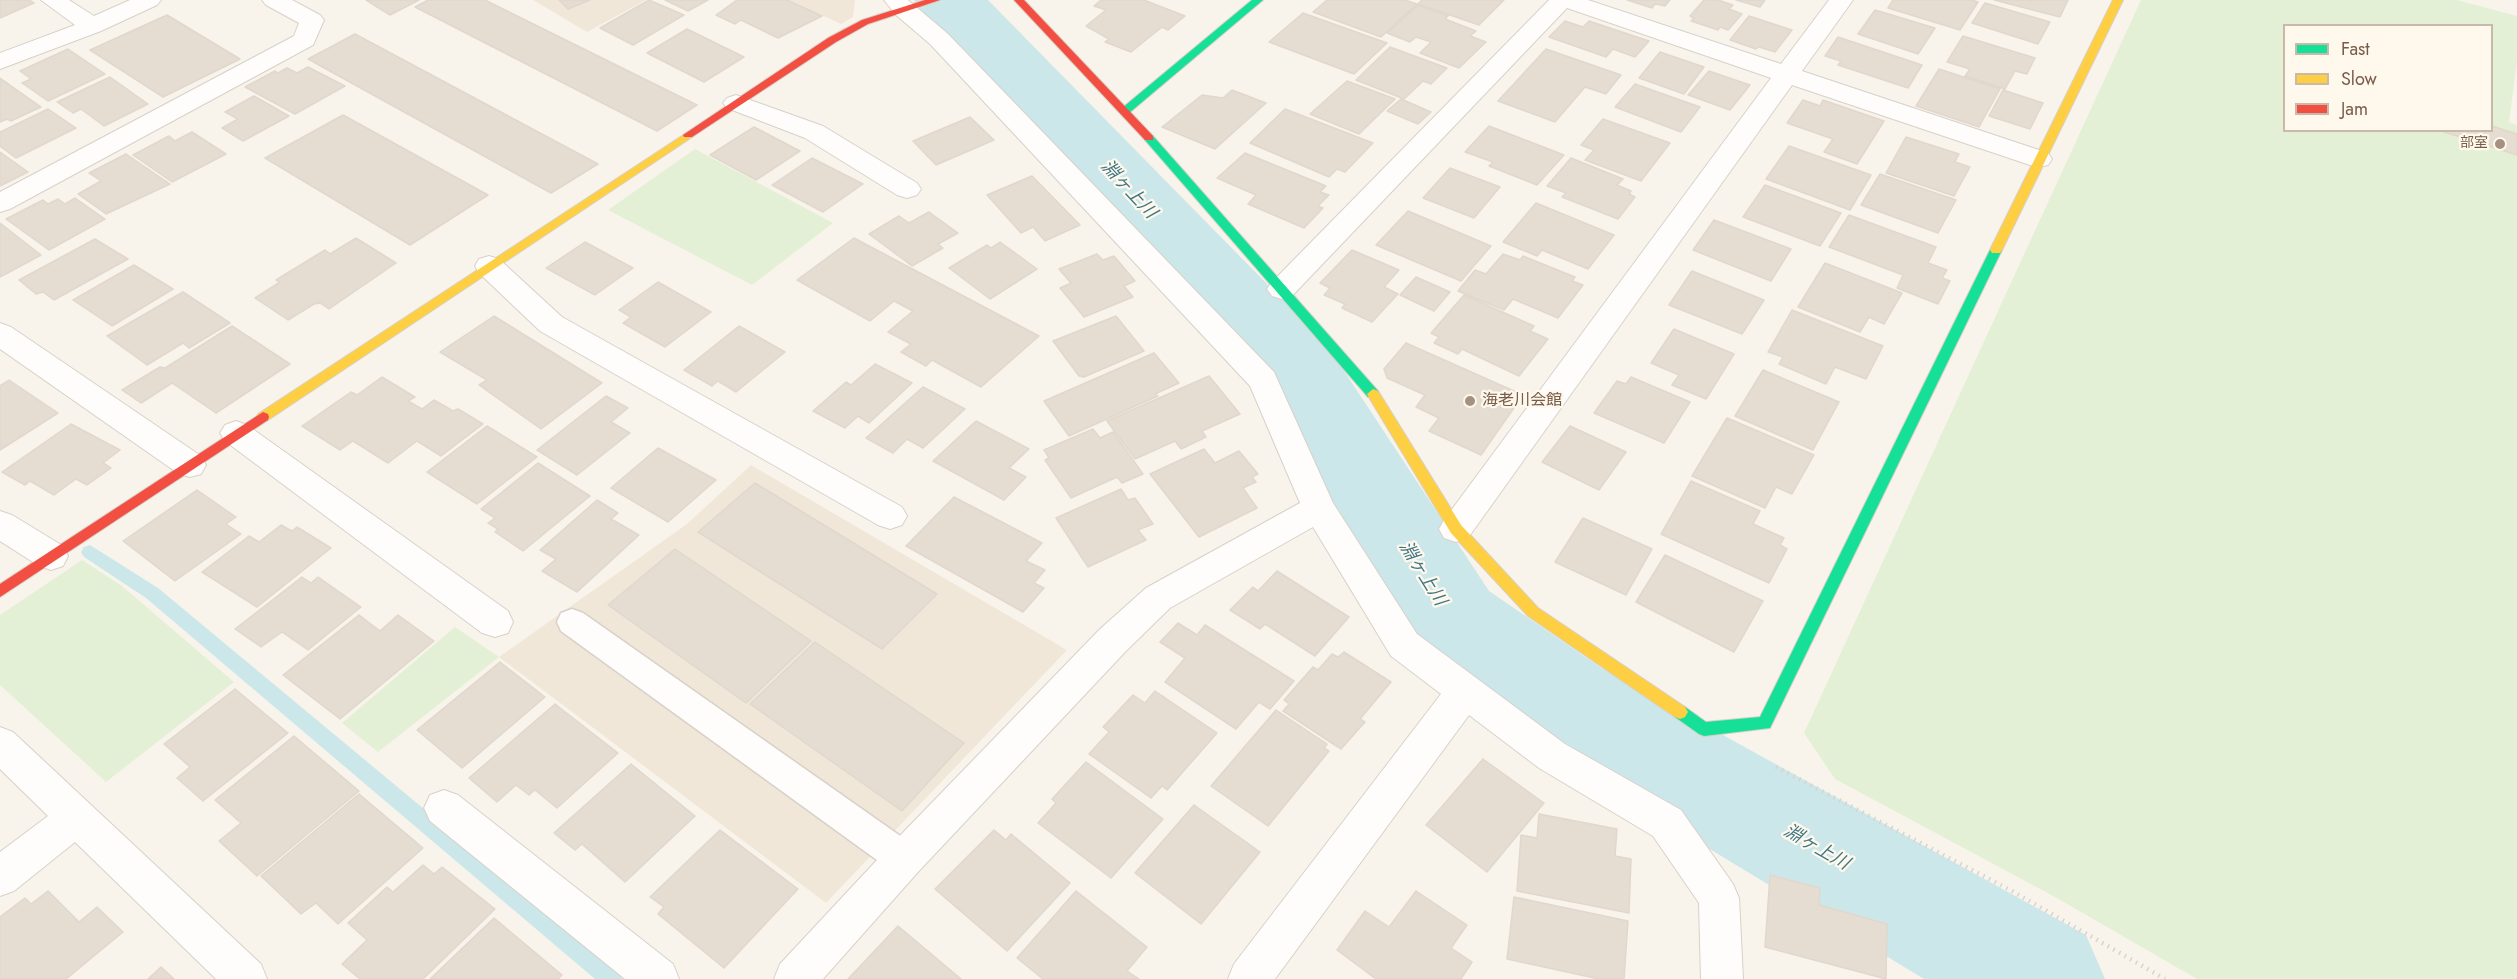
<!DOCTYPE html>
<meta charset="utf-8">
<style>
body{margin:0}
#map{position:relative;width:2517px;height:979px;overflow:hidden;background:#f8f4eb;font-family:Jost,sans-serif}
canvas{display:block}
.legend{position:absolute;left:2283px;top:24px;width:210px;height:108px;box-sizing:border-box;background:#fff8ed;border:2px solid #c9b9ab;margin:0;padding:8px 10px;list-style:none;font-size:18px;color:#785b49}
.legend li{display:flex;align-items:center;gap:12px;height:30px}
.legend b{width:30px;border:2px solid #c9b9ab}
</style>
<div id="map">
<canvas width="2517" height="979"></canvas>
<ul class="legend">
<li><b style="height:8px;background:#16e098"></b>Fast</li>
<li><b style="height:8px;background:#ffcf43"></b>Slow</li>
<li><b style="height:8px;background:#f24e42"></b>Jam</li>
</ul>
</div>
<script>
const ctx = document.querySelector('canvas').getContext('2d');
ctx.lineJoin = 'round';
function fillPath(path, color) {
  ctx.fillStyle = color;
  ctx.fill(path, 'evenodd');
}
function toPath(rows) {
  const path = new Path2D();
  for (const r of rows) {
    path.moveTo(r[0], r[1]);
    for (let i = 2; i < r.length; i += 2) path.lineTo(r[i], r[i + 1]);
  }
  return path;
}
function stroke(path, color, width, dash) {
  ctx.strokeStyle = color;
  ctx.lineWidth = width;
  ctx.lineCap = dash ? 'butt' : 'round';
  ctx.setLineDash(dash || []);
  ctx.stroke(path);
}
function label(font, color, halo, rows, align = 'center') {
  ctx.font = font + ' Jost,"Noto Sans JP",sans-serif';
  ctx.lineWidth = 4.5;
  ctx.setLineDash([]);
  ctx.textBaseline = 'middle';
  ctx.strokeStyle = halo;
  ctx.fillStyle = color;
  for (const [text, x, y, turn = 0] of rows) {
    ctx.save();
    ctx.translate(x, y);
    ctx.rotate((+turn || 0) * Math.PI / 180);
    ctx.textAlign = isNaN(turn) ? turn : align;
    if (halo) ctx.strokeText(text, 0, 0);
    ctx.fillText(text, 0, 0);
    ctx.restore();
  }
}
const residential = toPath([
 [533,0,646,0,587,32],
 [788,0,855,0,853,17,841,24],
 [751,465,1067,650,826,903,499,657,687,524]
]);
const green = toPath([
 [2141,0,2457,0,2517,16,2517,61,2509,122,2517,125,2517,979,2197,979,2055,897,1835,779,1804,733],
 [2284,26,2492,26,2492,130,2284,130],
 [695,149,833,223,752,285,608,210],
 [82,560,122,586,234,682,106,782,0,685,0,615],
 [455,627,499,657,378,752,342,723]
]);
const stream = toPath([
 [90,545,158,588,619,971,622,979,595,979,146,598,84,557,81,552,84,547,90,545]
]);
const river = toPath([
 [914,0,988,0,1327,345,1489,591,1603,669,2086,935,2105,979,1924,979,1525,737,1415,653,1263,391,924,15,914,0]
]);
const building = toPath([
 [0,0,29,0,34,3,0,18,0,0],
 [366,0,419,0,390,15,366,0],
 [428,0,485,0,697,105,657,131,415,7,428,0],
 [559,0,590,0,568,9,559,0],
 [649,0,684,15,633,45,600,28,649,0],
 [665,0,708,0,688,11,665,0],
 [737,0,787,0,822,16,778,38,741,20,735,24,716,15,737,0],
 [1101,0,1144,0,1185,16,1168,30,1162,27,1131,52,1105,42,1109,39,1086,26,1106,10,1094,6,1101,0],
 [1327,0,1405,0,1417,4,1381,37,1313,12,1327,0],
 [1422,0,1504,0,1479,25,1418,4,1422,0],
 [1627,0,1670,0,1665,6,1655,4,1652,8,1627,0],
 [1704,0,1718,0,1733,5,1729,9,1742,14,1728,30,1720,27,1718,30,1691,21,1694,18,1690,16,1704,0],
 [1736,0,1765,0,1760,7,1736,0],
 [1893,0,1972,0,1978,2,1960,30,1888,8,1893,0],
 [1994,0,2068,0,2060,17,1994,0],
 [1985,3,2050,22,2038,44,1972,23,1985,3],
 [1418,5,1448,16,1445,19,1476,31,1470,36,1486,42,1459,68,1420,53,1431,42,1416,37,1410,42,1387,33,1418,5],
 [1875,10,1935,28,1918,54,1858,34,1875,10],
 [1303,13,1387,43,1354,74,1269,42,1303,13],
 [167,15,240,59,163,97,90,50,167,15],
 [1749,16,1792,30,1775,52,1759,47,1756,49,1730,40,1749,16],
 [1565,21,1583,27,1589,21,1649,41,1635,57,1613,49,1606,57,1549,37,1565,21],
 [687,29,744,57,704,82,647,53,687,29],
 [355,34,598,164,551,193,308,59,355,34],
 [1963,36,2035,58,2027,74,2015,71,2005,89,1965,76,1970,69,1947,62,1963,36],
 [1838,37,1922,65,1908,88,1838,65,1841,61,1825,56,1838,37],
 [1390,47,1447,68,1431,84,1423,81,1404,99,1356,80,1390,47],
 [68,49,105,74,48,101,22,83,31,79,20,71,68,49],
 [1546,49,1621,75,1606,94,1585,87,1555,122,1498,101,1546,49],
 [1660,52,1704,67,1684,94,1639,78,1660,52],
 [308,67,345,86,295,114,245,87,275,71,278,73,287,68,297,73,308,67],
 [1939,69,2000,89,1979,127,1916,106,1939,69],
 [1709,71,1750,85,1730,110,1688,95,1709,71],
 [110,77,148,104,104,126,81,109,73,113,57,102,110,77],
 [0,78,41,107,11,121,7,119,0,122,0,78],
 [1347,81,1395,99,1359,134,1310,114,1347,81],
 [1635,84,1700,107,1681,132,1615,107,1635,84],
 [1232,90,1266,103,1215,149,1162,127,1202,95,1223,98,1232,90],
 [2003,90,2043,103,2030,129,1989,116,2003,90],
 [254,96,289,116,243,141,222,128,238,119,225,112,254,96],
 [1401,99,1431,112,1418,124,1387,111,1401,99],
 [1803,100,1820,106,1823,100,1884,121,1857,164,1824,152,1833,139,1787,123,1803,100],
 [48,109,76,128,16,158,0,146,0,132,48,109],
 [1285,109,1373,143,1345,172,1337,169,1329,177,1250,143,1285,109],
 [343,115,488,195,410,245,265,158,343,115],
 [970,117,994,140,936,165,913,141,970,117],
 [1603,119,1670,143,1641,181,1585,160,1594,150,1581,145,1603,119],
 [1489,126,1564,155,1537,185,1489,166,1493,162,1465,152,1489,126],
 [2492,126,2517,134,2517,155,2438,130,2492,130,2492,126],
 [754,127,800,151,756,180,710,155,754,127],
 [192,132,226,154,172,182,133,155,169,136,175,141,192,132],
 [1906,137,1959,154,1955,162,1970,167,1954,196,1886,173,1906,137],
 [1789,146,1871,175,1850,210,1766,179,1789,146],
 [0,152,28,172,0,186,0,152],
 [1245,153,1326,186,1320,192,1329,195,1318,206,1323,208,1304,228,1248,204,1256,195,1217,178,1245,153],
 [126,154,170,184,106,214,78,194,101,181,89,173,126,154],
 [812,158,863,184,823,212,772,185,812,158],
 [1571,158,1623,179,1617,185,1631,191,1629,194,1635,197,1618,219,1562,197,1566,193,1547,186,1571,158],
 [1450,168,1500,187,1474,218,1423,198,1450,168],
 [1880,174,1956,200,1938,233,1861,205,1880,174],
 [1032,176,1080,225,1045,241,1033,227,1021,233,987,195,1032,176],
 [1765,185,1841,213,1820,246,1743,217,1765,185],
 [75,198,105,219,49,250,6,219,43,200,48,204,58,199,65,204,75,198],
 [1536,203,1614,235,1588,269,1542,250,1537,256,1503,242,1536,203],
 [1408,211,1491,246,1461,281,1376,245,1408,211],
 [929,212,958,233,938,244,943,248,912,266,869,234,899,216,909,223,929,212],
 [1849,215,1936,247,1928,263,1947,270,1942,278,1950,281,1938,304,1897,288,1903,275,1829,247,1849,215],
 [1714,220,1791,249,1771,281,1693,250,1714,220],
 [0,223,41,255,0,277,0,223],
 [356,238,396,263,329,309,320,303,314,304,288,320,255,298,280,282,276,280,325,250,330,254,356,238],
 [854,238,1039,336,981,387,932,360,926,366,901,352,911,344,888,332,913,311,894,301,870,321,797,280,854,238],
 [95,239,128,259,54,300,43,292,36,294,19,280,95,239],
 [585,242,633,268,595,295,546,268,585,242],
 [1000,242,1037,269,990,299,949,268,987,245,991,248,1000,242],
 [1352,250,1399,270,1384,287,1398,294,1372,322,1342,308,1345,304,1324,295,1330,288,1320,283,1352,250],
 [1097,254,1103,260,1114,256,1135,281,1124,286,1133,297,1084,317,1060,288,1071,283,1059,269,1097,254],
 [1503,254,1520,260,1523,256,1575,277,1572,281,1583,285,1558,318,1513,299,1504,310,1458,291,1475,270,1486,274,1503,254],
 [1825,263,1902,293,1884,324,1869,317,1860,332,1798,307,1825,263],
 [134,265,173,289,112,326,73,300,134,265],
 [1692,271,1764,300,1742,334,1669,305,1692,271],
 [1416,277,1450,292,1434,311,1400,295,1416,277],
 [658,282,711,312,665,347,623,323,631,317,619,310,658,282],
 [183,292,230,323,189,348,183,343,147,365,107,336,183,292],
 [1464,295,1534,326,1530,331,1548,339,1519,376,1462,349,1458,354,1434,343,1439,337,1431,333,1464,295],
 [1792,310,1883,346,1866,379,1835,367,1826,384,1779,364,1783,357,1768,352,1792,310],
 [494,316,602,383,541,429,479,385,487,380,440,352,494,316],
 [1116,316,1144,351,1084,377,1079,376,1053,341,1116,316],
 [232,326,290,364,216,413,172,383,141,403,122,390,160,367,165,368,232,326],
 [739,326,785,352,736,392,718,381,712,386,684,370,739,326],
 [1674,329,1734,354,1706,399,1672,385,1679,375,1651,363,1674,329],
 [1406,343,1523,395,1481,455,1429,431,1439,418,1416,407,1425,395,1387,378,1384,369,1406,343],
 [1154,353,1179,383,1155,394,1158,396,1069,436,1044,401,1154,353],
 [875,364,912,383,869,423,858,416,845,428,813,411,846,382,851,385,875,364],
 [1763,370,1839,402,1813,450,1735,416,1763,370],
 [1209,376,1240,414,1202,431,1206,437,1181,449,1175,441,1135,459,1107,421,1209,376],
 [382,377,415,397,408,401,422,409,434,400,453,411,458,409,483,424,441,456,417,441,388,463,353,441,340,450,302,426,351,392,357,395,382,377],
 [1631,377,1690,402,1664,443,1594,413,1617,381,1626,384,1631,377],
 [9,380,58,413,0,450,0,386,9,380],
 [923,387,965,409,923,448,907,439,893,453,866,438,923,387],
 [606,396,628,408,611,422,630,433,577,475,537,450,606,396],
 [1727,418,1814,455,1792,494,1776,487,1765,508,1692,476,1727,418],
 [976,421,1029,449,1009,468,1026,477,1004,500,933,461,976,421],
 [71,424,120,450,103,463,111,468,87,485,76,479,54,495,30,481,25,485,2,472,71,424],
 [487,426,537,457,477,504,427,472,487,426],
 [1570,426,1626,452,1599,490,1542,462,1570,426],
 [1093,429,1100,438,1113,432,1143,474,1122,483,1117,477,1071,498,1045,460,1049,458,1044,450,1093,429],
 [658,448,716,480,668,522,611,488,658,448],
 [1204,449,1215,463,1239,451,1258,474,1252,477,1256,482,1243,488,1257,508,1199,537,1150,474,1204,449],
 [538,463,590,496,523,551,495,532,498,529,488,523,495,518,481,509,538,463],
 [1691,481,1760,511,1753,524,1784,538,1780,545,1787,549,1769,583,1661,534,1691,481],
 [755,483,937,594,882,649,698,532,755,483],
 [1121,489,1128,500,1135,498,1153,524,1138,530,1146,540,1088,567,1056,518,1121,489],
 [197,490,236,517,226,524,241,534,175,581,123,541,197,490],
 [954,497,1042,543,1026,561,1045,570,1034,583,1044,588,1023,612,906,546,954,497],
 [597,500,618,513,611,519,639,535,577,592,542,571,556,559,540,550,597,500],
 [1583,518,1652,549,1626,595,1555,562,1583,518],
 [281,525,292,531,297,527,331,548,257,607,202,572,249,536,259,542,281,525],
 [675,549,811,641,746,703,608,605,675,549],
 [1665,555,1763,601,1734,652,1636,602,1665,555],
 [1277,571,1349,617,1315,656,1265,624,1260,629,1230,610,1253,587,1258,591,1277,571],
 [302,577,311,583,318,577,361,607,308,650,282,632,261,647,235,629,302,577],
 [359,615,380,631,398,615,434,641,340,719,283,675,359,615],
 [1178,623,1197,635,1205,625,1294,681,1270,709,1259,702,1236,729,1165,682,1185,658,1160,642,1178,623],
 [815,642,964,743,902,811,750,704,815,642],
 [1344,652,1391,682,1360,719,1365,722,1341,749,1283,711,1289,704,1284,700,1313,667,1318,670,1332,654,1338,657,1344,652],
 [500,662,545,697,462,768,417,730,500,662],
 [235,689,288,733,203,801,177,778,190,767,164,744,235,689],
 [1155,691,1217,733,1167,790,1162,786,1151,798,1089,754,1109,732,1103,727,1133,695,1145,703,1155,691],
 [555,704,618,753,557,808,535,790,529,795,516,785,497,802,469,778,555,704],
 [1276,710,1327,744,1324,748,1329,751,1268,826,1211,786,1276,710],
 [294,736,359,791,257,876,219,841,241,823,215,800,294,736],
 [1483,759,1544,803,1487,872,1426,825,1483,759],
 [1086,762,1163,819,1111,878,1038,823,1056,803,1052,799,1086,762],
 [631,764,695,816,625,882,582,844,575,850,554,833,631,764],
 [359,794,423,848,338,924,316,903,301,914,261,876,359,794],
 [1194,805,1260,852,1201,924,1135,873,1194,805],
 [1539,814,1617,829,1615,856,1631,859,1629,913,1517,891,1521,835,1537,838,1539,814],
 [720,830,798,889,724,968,658,914,664,907,650,897,720,830],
 [994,830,1006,840,1011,834,1070,883,1007,951,935,889,994,830],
 [423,865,434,874,442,867,495,909,423,979,360,979,342,964,367,940,348,923,387,887,393,892,423,865],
 [1770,875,1820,888,1819,905,1887,924,1886,979,1765,947,1770,875],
 [48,891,79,922,97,907,123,932,66,979,0,979,0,917,25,898,31,904,48,891],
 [1076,891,1147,947,1127,971,1139,979,1043,979,1017,958,1076,891],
 [1416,891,1467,925,1451,948,1472,962,1461,979,1376,979,1337,950,1365,911,1389,927,1416,891],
 [1514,897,1628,921,1624,979,1599,979,1507,959,1514,897],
 [494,918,562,975,558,979,430,979,494,918],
 [898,926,961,979,848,979,898,926],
 [161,967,174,979,148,979,161,967]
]);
const path = toPath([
 [1776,767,2012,891,2165,979]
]);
const lane = toPath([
 [572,609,583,613,916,847,921,859,916,871,904,875,892,871,561,631,557,622,561,613,572,609]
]);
const street = toPath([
 [41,0,69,0,94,16,130,0,161,0,157,5,101,31,0,69,0,53,75,25,41,0],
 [262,0,292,0,320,15,324,20,313,45,10,209,0,212,0,192,294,36,299,23,266,5,262,0],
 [884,0,908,0,948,34,1274,372,1333,503,1417,634,1565,744,1681,810,1733,884,1739,898,1743,979,1701,979,1699,903,1653,836,1539,768,1469,715,1275,979,1228,979,1234,964,1441,694,1391,656,1313,527,1170,608,1126,651,918,872,823,979,774,979,780,964,890,846,1100,629,1146,588,1300,503,1250,386,930,44,896,15,884,0],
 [1549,0,1588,0,1781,64,1829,0,1853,0,1802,71,2048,153,2052,159,2048,165,2039,167,2030,165,1792,85,1468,538,1456,542,1444,538,1439,529,1444,520,1771,78,1567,8,1292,296,1282,299,1272,296,1267,289,1272,282,1549,0],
 [736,95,823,126,917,183,921,189,917,195,907,198,897,195,805,138,727,108,723,103,727,98,736,95],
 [489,256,499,259,562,317,902,507,907,516,902,525,890,529,878,525,540,331,479,273,475,266,479,259,489,256],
 [0,323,11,327,201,456,206,465,201,474,190,477,179,474,0,349,0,323],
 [236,421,247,425,508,611,513,622,508,633,495,637,482,633,225,441,220,433,225,425,236,421],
 [0,511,12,515,63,546,68,556,63,566,51,570,39,566,0,541,0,511],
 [0,727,13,732,261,964,267,979,216,979,75,842,14,891,0,896,0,852,48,816,0,769,0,727],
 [444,790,458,795,673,964,679,979,625,979,430,821,424,808,430,795,444,790]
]);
const fast = toPath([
 [1252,0,1263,0,1129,113,1121,113,1121,109,1252,0],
 [1149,135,1153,136,1378,391,1379,394,1378,397,1368,397,1145,140,1144,138,1149,135],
 [1996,246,2002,250,1770,728,1704,736,1699,734,1675,717,1672,712,1675,707,1680,705,1685,707,1706,722,1760,717,1990,250,1996,246]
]);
const slow = toPath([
 [2113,0,2123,0,2002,250,2000,253,1992,253,1990,250,2113,0],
 [688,132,692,133,692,137,268,420,258,420,257,417,258,414,688,132],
 [1373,389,1378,391,1461,525,1538,608,1685,707,1688,712,1685,717,1680,719,1675,717,1528,616,1451,533,1367,394,1373,389]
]);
const jam = toPath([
 [925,0,940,0,868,24,836,42,692,137,684,137,683,135,828,38,862,20,925,0],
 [1014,0,1024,0,1153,136,1153,140,1145,140,1014,0],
 [263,412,268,414,269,417,268,420,0,597,0,584,263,412]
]);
const markers = [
 [2500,144,6,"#a59182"],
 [1470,401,6,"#a59182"]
];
const farPoinames = [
 ["部室",2488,144]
];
const poiNames = [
 ["海老川会館",1482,401]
];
const waterNames = [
 ["淵ヶ上川",1128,190,47],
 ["淵ヶ上川",1422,574,58],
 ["淵ヶ上川",1816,848,30]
];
fillPath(residential, '#f1e7d8');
fillPath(green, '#e4f0d5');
fillPath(stream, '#cce7e9');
fillPath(river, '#cce7e9');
fillPath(building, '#e5dcd2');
stroke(building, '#e1d7cd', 1.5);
stroke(lane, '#d7d1c9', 3);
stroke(street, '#d7d1c9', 2);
stroke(fast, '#d7d0c8', 2);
stroke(slow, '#d7d0c8', 2);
stroke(jam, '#d7d0c8', 2);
stroke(path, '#dad3cd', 4.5, [1.5, 5]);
fillPath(lane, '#fefdfc');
fillPath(street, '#fefdfc');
fillPath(fast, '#16e098');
fillPath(slow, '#ffcf43');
fillPath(jam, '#f24e42');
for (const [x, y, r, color] of markers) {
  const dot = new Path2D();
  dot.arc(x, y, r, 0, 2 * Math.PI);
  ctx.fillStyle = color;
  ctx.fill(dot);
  stroke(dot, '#fff8ed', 2);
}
label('14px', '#785b49', '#fff8ed', farPoinames, 'right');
label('16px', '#785b49', '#fff8ed', poiNames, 'left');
label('italic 18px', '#3f7886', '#fff8ed', waterNames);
</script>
